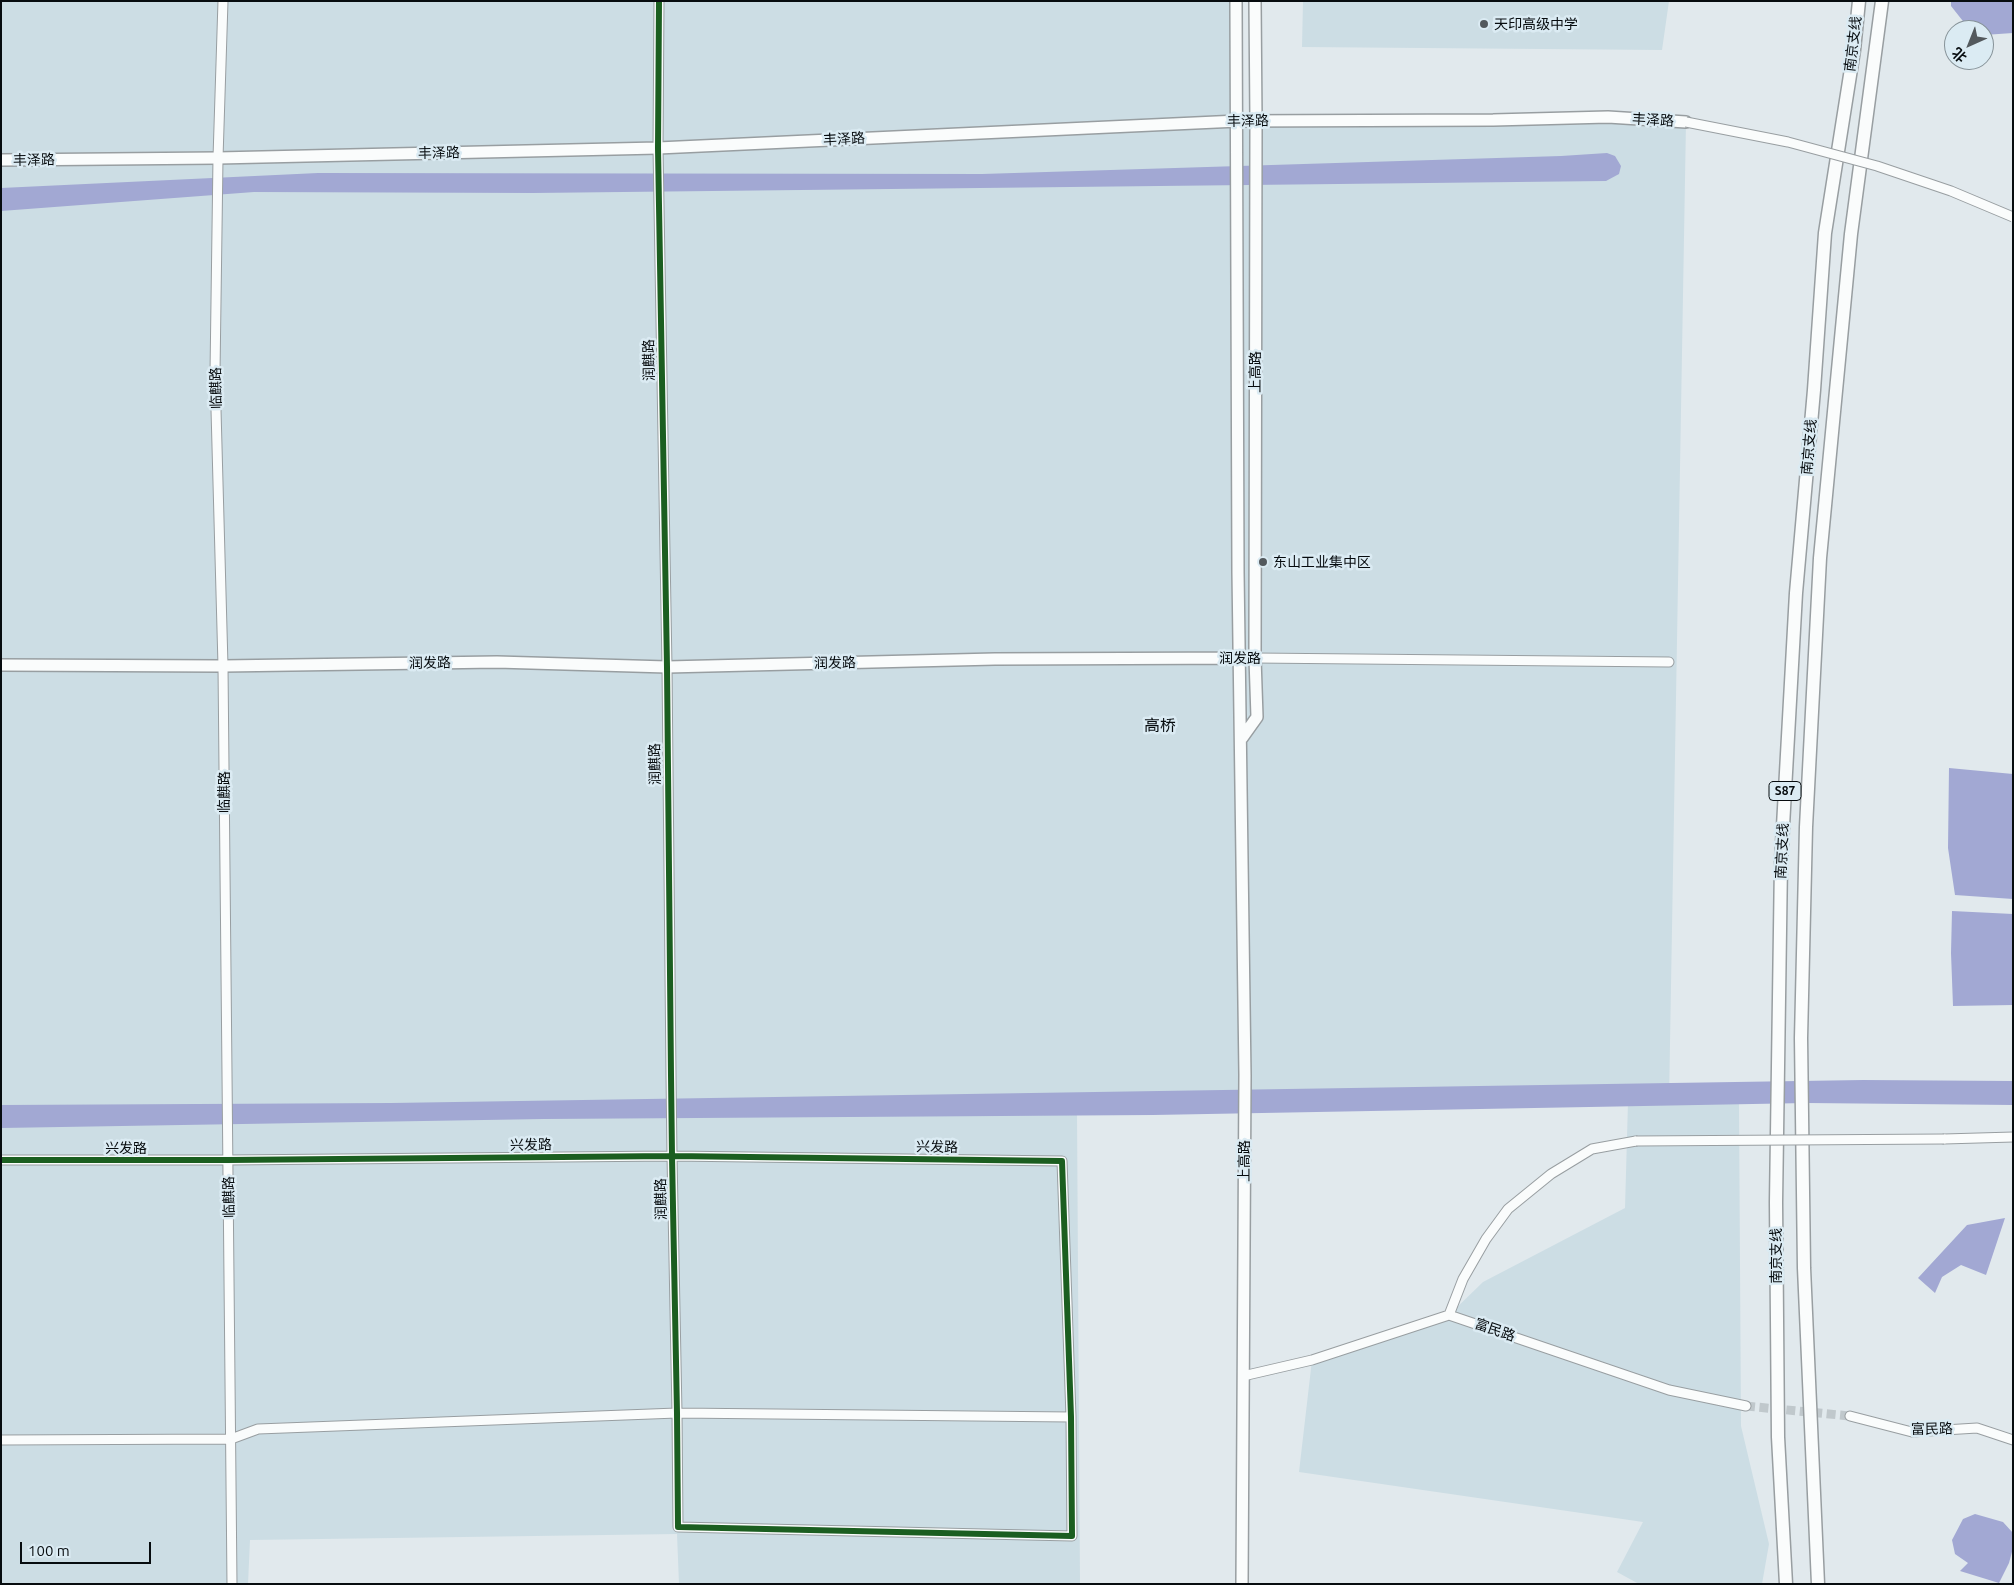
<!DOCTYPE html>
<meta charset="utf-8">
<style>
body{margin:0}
#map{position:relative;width:2014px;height:1585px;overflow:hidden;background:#e1e9ed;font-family:Ubuntu,"Noto Sans SC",sans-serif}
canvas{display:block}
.frame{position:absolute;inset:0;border:2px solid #070c0f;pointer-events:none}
.north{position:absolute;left:1944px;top:20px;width:50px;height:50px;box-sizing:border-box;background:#dbebf3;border:1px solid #869298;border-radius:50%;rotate:224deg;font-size:14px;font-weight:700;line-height:20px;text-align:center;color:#070c0f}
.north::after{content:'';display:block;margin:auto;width:18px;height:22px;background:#53595d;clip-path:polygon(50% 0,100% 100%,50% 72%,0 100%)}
.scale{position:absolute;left:20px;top:1542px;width:131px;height:22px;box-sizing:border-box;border:2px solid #070c0f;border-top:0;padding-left:6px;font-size:15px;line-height:18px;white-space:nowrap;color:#070c0f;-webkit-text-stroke:4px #dbebf3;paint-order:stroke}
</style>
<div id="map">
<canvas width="2014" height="1585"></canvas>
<div class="frame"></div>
<div class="north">北</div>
<div class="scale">100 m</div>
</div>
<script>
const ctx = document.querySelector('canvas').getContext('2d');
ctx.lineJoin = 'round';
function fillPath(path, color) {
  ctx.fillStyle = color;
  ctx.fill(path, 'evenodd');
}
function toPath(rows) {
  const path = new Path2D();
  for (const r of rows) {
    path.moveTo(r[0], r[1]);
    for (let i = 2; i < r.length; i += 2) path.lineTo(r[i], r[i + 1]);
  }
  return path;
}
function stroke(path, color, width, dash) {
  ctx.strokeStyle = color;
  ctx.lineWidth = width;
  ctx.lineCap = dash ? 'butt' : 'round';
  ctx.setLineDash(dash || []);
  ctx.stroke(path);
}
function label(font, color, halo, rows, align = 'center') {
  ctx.font = font + ' Ubuntu,"Noto Sans SC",sans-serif';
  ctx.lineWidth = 5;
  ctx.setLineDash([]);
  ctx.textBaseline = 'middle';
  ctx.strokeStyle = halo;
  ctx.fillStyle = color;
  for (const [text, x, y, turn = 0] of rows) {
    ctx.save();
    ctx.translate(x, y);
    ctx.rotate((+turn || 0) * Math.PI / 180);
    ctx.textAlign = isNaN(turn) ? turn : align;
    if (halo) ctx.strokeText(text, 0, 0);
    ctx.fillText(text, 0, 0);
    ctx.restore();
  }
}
const built = toPath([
 [1,1,1236,1,1238,120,1686,122,1669,1101,1739,1104,1741,1426,1769,1544,1762,1584,1639,1584,1617,1572,1643,1522,1299,1472,1312,1360,1449,1315,1483,1282,1625,1208,1628,1102,1077,1112,1080,1584,679,1584,677,1534,250,1540,248,1584,1,1584],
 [1303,1,1669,1,1662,50,1302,47]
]);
const water = toPath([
 [1951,1,2013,1,2013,33,1984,35,1984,30,1970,30,1951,6],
 [1607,153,1615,156,1621,166,1619,174,1606,181,533,193,254,192,1,211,1,188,318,173,982,174,1561,156],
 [1949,768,2013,774,2013,899,1955,895,1948,848],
 [1952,911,2013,914,2013,1005,1953,1006,1951,953],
 [1863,1080,2013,1081,2013,1105,1807,1103,1153,1115,544,1119,1,1128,1,1105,391,1103],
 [2005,1218,1986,1275,1961,1265,1942,1277,1935,1293,1918,1278,1967,1225],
 [1975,1514,2003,1522,2013,1533,2013,1548,2009,1563,1999,1583,1960,1571,1968,1563,1955,1554,1952,1540,1963,1519]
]);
const minorTunnel = toPath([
 [1746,1406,1850,1416]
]);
const minor = toPath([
 [223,1,218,158,215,373,223,666,232,1584],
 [1255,658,1669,662],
 [1944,1139,2013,1137],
 [1,1160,228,1160,672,1156,1062,1161,1071,1417,1072,1536,678,1527,677,1413,672,1156,671,1075,667,667,658,148,659,1],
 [1449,1315,1463,1279,1486,1239,1508,1209,1551,1174,1592,1149,1636,1141],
 [1243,1376,1312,1360,1449,1315,1669,1390,1746,1406],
 [1850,1416,1912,1432,1977,1428,2013,1440],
 [1,1440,231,1439,258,1429,677,1413,1071,1417]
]);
const major = toPath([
 [1236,1,1238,572,1245,1075,1242,1584],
 [1,160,218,158,658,148,1238,121,1493,120,1608,117,1686,122],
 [1,665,223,666,497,662,667,667,995,659,1255,658],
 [1242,738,1257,717,1255,658,1256,121,1255,1]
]);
const highway = toPath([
 [1786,1584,1778,1437,1776,1202,1781,862,1796,593,1814,390,1825,233,1854,50,1859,1],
 [1818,1584,1804,1268,1801,1038,1806,827,1820,558,1851,234,1882,1]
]);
const minorBridge = toPath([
 [1686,122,1788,142,1877,166,1951,191,2013,217],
 [1636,1141,1944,1139]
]);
const cycleway = toPath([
 [1,1160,228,1160,672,1156,1062,1161,1071,1417,1072,1536,678,1527,677,1413,672,1156,671,1075,667,667,658,148,659,1]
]);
const markers = [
 [1484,24,5,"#53595d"],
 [1263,562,5,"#53595d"]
];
const shields = [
 [1785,791,32]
];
const shieldNames = [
 ["S87",1785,791]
];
const poiNames = [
 ["天印高级中学",1494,24],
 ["东山工业集中区",1273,562]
];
const streetNames = [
 ["南京支线",1853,44,-83],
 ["丰泽路",1653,120,3],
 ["丰泽路",1248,121,-1],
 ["丰泽路",844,139,-3],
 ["丰泽路",439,153,-1],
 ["丰泽路",34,160,-1],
 ["润麒路",649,360,-91],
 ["上高路",1255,372,-90],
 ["临麒路",216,388,-91],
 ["南京支线",1809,447,-85],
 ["润发路",1240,658],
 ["润发路",430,663,-1],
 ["润发路",835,663,-1],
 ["润麒路",655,764,-91],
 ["临麒路",224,792,-90],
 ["南京支线",1782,851,-87],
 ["兴发路",531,1145,-1],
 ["兴发路",937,1147,1],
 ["兴发路",126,1148],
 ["上高路",1244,1161,-90],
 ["临麒路",229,1197,-91],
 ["润麒路",661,1199,-91],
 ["南京支线",1776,1256,-90],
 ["富民路",1495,1330,19],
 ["富民路",1932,1429,-1]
];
const quarterNames = [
 ["高桥",1160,726]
];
fillPath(built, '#ccdde4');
fillPath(water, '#a2a8d3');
stroke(minorTunnel, '#c0c8cc', 9, [9, 4.5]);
stroke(minor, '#989ea1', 11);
stroke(major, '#989ea1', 14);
stroke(highway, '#989ea1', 15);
stroke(minor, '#fafcfc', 9);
stroke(major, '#fafcfc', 11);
stroke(highway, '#fafcfc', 12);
stroke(minorBridge, '#989ea1', 11, []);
stroke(minorBridge, '#fafcfc', 9);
stroke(cycleway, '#1b5e20', 6);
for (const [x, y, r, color] of markers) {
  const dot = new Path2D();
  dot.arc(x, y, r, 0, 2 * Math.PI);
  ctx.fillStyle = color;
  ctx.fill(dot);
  stroke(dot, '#dbebf3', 2);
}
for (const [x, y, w] of shields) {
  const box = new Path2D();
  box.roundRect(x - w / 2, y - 9.5, w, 19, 4);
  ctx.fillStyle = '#dbebf3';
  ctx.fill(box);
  stroke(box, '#070c0f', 1);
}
label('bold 12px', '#070c0f', null, shieldNames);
label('14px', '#070c0f', '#dbebf3', poiNames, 'left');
label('14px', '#070c0f', '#dbebf3', streetNames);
label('16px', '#070c0f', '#dbebf3', quarterNames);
</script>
